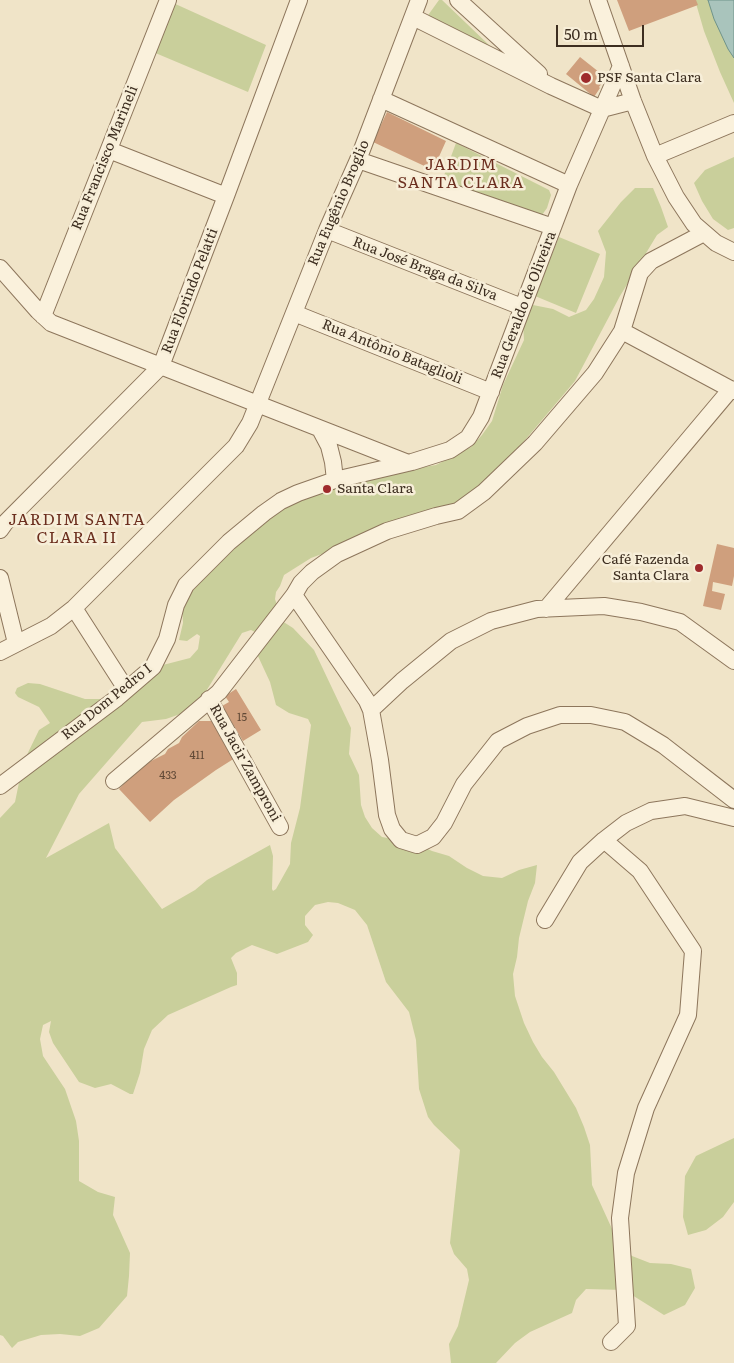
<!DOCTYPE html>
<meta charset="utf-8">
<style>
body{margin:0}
#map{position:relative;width:734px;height:1363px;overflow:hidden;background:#f0e4c8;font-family:Literata,serif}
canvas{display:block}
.scale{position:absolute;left:556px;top:25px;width:88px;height:22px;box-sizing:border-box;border:2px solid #3d2e20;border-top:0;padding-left:6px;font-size:15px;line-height:18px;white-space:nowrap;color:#3d2e20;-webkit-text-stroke:4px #f7eed8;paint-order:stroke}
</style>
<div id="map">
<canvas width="734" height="1363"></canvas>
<div class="scale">50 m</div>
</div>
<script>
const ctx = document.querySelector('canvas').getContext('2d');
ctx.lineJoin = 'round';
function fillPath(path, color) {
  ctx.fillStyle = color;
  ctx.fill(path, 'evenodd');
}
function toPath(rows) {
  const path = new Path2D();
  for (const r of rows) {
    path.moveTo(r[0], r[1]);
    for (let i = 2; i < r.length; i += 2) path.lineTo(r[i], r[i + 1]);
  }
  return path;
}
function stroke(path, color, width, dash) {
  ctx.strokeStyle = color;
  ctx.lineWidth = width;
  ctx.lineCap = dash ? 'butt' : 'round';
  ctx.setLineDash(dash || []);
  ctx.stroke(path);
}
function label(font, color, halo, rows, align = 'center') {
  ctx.font = font + ' Literata,serif';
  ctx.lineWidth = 5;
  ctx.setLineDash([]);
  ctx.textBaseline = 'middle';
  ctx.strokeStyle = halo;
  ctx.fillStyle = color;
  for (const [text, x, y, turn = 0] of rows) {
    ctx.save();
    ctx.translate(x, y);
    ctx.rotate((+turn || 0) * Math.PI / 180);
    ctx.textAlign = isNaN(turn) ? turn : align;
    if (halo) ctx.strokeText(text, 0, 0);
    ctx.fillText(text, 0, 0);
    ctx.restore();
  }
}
const green = toPath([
 [439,0,442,0,490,46,426,18],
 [695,0,731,0,734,7,734,103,720,72,704,31],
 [171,2,266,45,248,92,153,52],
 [456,143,549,190,551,195,547,208,542,215,442,181],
 [734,157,734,228,728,230,713,219,702,201,694,183,705,170],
 [635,188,653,188,661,207,668,227,657,235,620,296,575,381,520,446,467,498,425,516,311,558,284,575,280,586,276,592,275,599,282,621,293,628,314,650,351,728,349,754,359,775,361,805,365,817,372,828,382,837,415,843,432,851,449,856,467,868,483,876,502,878,519,870,537,865,535,883,528,901,519,938,517,957,513,974,515,996,524,1023,533,1042,542,1057,554,1072,576,1108,584,1127,590,1145,592,1185,618,1242,632,1256,650,1263,671,1264,691,1269,695,1288,685,1305,664,1315,624,1290,586,1289,576,1300,572,1313,530,1332,515,1343,496,1363,451,1363,449,1344,458,1326,469,1280,467,1269,454,1254,450,1243,460,1150,434,1125,428,1117,419,1089,416,1040,409,1012,386,982,367,925,355,910,338,903,328,902,315,905,305,916,305,925,313,935,308,942,277,954,252,945,236,953,231,958,237,973,237,985,231,987,168,1015,152,1030,144,1049,140,1073,133,1094,130,1094,111,1084,95,1088,79,1082,53,1043,49,1032,51,1021,43,1025,40,1039,43,1056,65,1089,76,1121,79,1141,79,1181,98,1192,115,1197,113,1215,130,1253,129,1276,127,1296,99,1328,80,1336,60,1334,41,1335,18,1342,12,1348,3,1336,0,1335,0,818,15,802,23,763,39,730,50,723,39,707,18,697,15,693,17,688,28,683,40,684,85,699,104,699,159,666,190,658,198,649,200,636,197,634,187,641,179,640,183,623,182,603,189,588,264,518,301,500,358,480,376,475,436,465,471,447,482,435,492,421,503,385,524,340,523,323,533,305,553,309,569,317,586,310,594,299,604,277,606,252,598,231,621,202],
 [251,630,255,632,257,654,270,682,276,705,289,713,308,719,311,725,300,808,291,843,290,864,276,889,273,891,272,889,273,856,270,845,207,880,195,890,162,909,115,848,109,823,46,858,79,794,142,722,166,719,189,711,200,701,242,633],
 [559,237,600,254,576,313,535,296],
 [734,1138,734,1202,723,1217,706,1230,688,1235,683,1217,685,1176,696,1156]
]);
const water = toPath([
 [708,0,734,0,734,58,728,49,714,19,708,0]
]);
const building = toPath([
 [617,0,696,0,698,5,629,31],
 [580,57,604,76,600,80,603,82,599,87,600,88,594,97,566,74],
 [387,112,446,141,433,170,373,142],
 [717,544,734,548,734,576,732,586,713,582,712,591,725,594,721,610,703,606],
 [236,689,261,730,243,741,222,706,229,702,225,696],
 [199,721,212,721,235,758,216,770,174,800,150,822,119,789,133,774,149,762,165,754,168,749,179,743,182,737]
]);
const minor = toPath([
 [458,0,539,74],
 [598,0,633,101,655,156,676,197,694,224,716,243,734,252],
 [413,17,551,86,602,109,633,101],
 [381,99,569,185],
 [109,150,226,196],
 [655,156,734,123],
 [358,160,553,227],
 [327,230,522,307],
 [0,268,38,311,51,323,408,463],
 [294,313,491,392],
 [43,316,168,0],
 [622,331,734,391],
 [320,429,329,446,333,462,335,480],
 [0,530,5,523,161,366,226,196,299,0],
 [0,578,16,643],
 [294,595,367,701,371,710,380,760,387,815,392,829,401,840,417,845,433,837,444,823,464,784,498,741,527,726,560,715,591,715,625,722,663,745,734,800],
 [74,608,126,689],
 [546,609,731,389],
 [0,652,51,626,74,608,236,446,250,423,327,230,358,160,419,0],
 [209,699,280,827],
 [371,710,402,681,451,641,491,621,537,609,604,606,641,612,680,622,734,661],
 [114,781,219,692,294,595,301,583,312,572,337,554,387,531,436,516,458,511,484,492,535,443,595,373,622,331,640,273,651,261,704,233],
 [0,786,117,698,153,667,167,639,176,605,186,585,229,542,264,513,281,501,298,493,335,480,412,462,450,450,468,438,481,417,569,185,621,66],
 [604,840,640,871,693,951,688,1015,646,1108,626,1173,620,1218,627,1326,611,1342],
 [545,920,580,862,604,840,626,823,651,811,685,806,734,818]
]);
const markers = [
 [586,78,6,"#9e2a2b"],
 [327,489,5,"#9e2a2b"],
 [699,568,5,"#9e2a2b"]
];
const numberNames = [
 ["15",242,718],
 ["411",197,756],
 ["433",168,776]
];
const poiNames = [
 ["PSF Santa Clara",597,78],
 ["Santa Clara",337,489],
 ["Café Fazenda",689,560,"right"],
 ["Santa Clara",689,576,"right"]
];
const streetNames = [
 ["Rua Francisco Marineli",105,158,-68],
 ["Rua Eugênio Broglio",339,203,-67],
 ["Rua José Braga da Silva",425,269,21],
 ["Rua Florindo Pelatti",190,291,-69],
 ["Rua Geraldo de Oliveira",524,305,-69],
 ["Rua Antônio Bataglioli",392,352,22],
 ["Rua Dom Pedro I",107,702,-39],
 ["Rua Jacir Zamproni",245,763,61]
];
const quarterNames = [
 ["JARDIM",461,165],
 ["SANTA CLARA",461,183],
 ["JARDIM SANTA",77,520],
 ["CLARA II",77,538]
];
fillPath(green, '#c9cf9b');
fillPath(water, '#a9c4bc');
stroke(water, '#6f938a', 1);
fillPath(building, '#cf9f7d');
stroke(minor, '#8d765c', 18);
stroke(minor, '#faf1dc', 16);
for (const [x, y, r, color] of markers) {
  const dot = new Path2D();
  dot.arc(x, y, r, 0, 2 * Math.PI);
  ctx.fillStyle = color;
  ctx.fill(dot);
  stroke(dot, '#f7eed8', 2);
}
label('11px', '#624a37', null, numberNames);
label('14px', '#3d2e20', '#f7eed8', poiNames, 'left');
label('14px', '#3d2e20', '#f7eed8', streetNames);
ctx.letterSpacing = '1px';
label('16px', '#6b2e1e', '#f7eed8', quarterNames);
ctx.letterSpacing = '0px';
</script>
